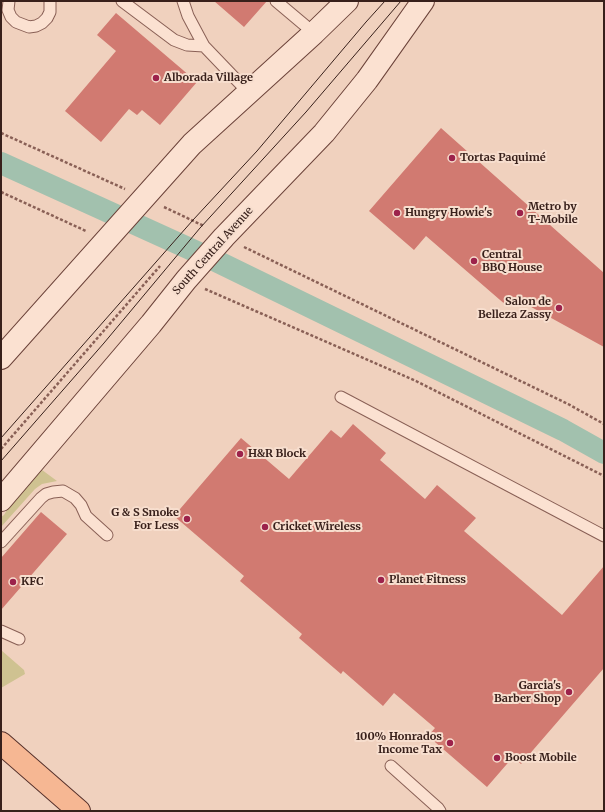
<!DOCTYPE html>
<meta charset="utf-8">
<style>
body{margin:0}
#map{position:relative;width:605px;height:812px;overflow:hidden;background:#f0d1be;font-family:Merriweather,serif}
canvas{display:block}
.frame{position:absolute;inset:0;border:2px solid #38201b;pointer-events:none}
</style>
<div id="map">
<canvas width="605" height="812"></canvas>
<div class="frame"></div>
</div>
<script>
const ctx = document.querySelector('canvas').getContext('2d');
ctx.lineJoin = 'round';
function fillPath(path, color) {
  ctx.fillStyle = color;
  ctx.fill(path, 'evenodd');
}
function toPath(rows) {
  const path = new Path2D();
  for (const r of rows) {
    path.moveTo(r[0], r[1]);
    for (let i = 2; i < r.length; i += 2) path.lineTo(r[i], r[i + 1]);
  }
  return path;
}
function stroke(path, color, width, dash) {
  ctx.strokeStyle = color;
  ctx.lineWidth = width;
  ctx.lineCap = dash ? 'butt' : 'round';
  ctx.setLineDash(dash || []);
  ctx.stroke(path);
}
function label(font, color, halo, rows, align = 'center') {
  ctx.font = font + ' Merriweather,serif';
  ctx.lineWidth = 4;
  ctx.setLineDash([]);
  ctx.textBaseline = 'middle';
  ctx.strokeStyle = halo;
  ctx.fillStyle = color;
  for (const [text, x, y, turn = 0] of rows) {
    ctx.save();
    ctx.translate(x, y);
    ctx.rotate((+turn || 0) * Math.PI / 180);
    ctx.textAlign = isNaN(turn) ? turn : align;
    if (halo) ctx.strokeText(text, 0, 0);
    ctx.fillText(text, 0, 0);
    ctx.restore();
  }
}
const green = toPath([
 [34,464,57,481,42,484,35,489,1,527,1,517,4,515,11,503],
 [1,650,24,670,25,674,1,688]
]);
const canal = toPath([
 [1,163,210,258,563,430,604,453]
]);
const building = toPath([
 [214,1,267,1,244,27],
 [116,13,197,82,160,125,142,110,137,115,129,109,101,142,65,111,116,51,97,35],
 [441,128,604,273,604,347,513,297,507,306,426,236,414,250,369,211],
 [353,424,386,453,380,460,425,499,437,485,476,518,464,531,562,615,604,566,604,668,521,764,513,757,487,787,428,736,435,728,394,693,383,706,343,671,341,674,299,638,302,634,240,581,244,576,174,516,241,438,289,479,331,430,341,438],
 [41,512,67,534,1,610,1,558]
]);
const path = toPath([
 [1,133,125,189],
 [1,192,86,231],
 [164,207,204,226],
 [244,247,568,404,604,424],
 [205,289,416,381,604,476],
 [1,449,160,266]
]);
const lane = toPath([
 [9,1,8,10,11,17,16,22,29,27,36,26,42,23,47,18,50,12,50,1],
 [122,1,174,40,187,45,204,46],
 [183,1,188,16,204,46,249,93],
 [276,1,314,33],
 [341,397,604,536],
 [1,542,41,498,46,494,53,492,63,491,75,498,81,505,86,516,107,535],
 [1,631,19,639],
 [391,766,438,808,440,811]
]);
const secondary = toPath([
 [1,358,192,144,314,33,347,1],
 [1,500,151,324,186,280,224,237,324,133,367,80,423,1]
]);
const primary = toPath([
 [1,743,79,811]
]);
const tram = toPath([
 [1,438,193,220,257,151,366,22,385,1],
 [1,461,104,343,200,228,306,112,401,1]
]);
const markers = [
 [156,78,4,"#9c224b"],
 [452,158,4,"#9c224b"],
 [397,213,4,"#9c224b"],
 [520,213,4,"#9c224b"],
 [474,261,4,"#9c224b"],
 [559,308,4,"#9c224b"],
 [240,454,4,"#9c224b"],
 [187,519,4,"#9c224b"],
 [265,527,4,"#9c224b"],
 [381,580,4,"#9c224b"],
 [13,582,4,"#9c224b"],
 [569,692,4,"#9c224b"],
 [450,743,4,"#9c224b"],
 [497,758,4,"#9c224b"]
];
const poiNames = [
 ["Alborada Village",164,78],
 ["Tortas Paquimé",460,158],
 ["Metro by",528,207],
 ["T-Mobile",528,220],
 ["Hungry Howie's",405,213],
 ["Central",482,255],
 ["BBQ House",482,268],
 ["Salon de",551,302,"right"],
 ["Belleza Zassy",551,315,"right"],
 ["H&R Block",248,454],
 ["G & S Smoke",179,513,"right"],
 ["For Less",179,526,"right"],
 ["Cricket Wireless",273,527],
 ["Planet Fitness",389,580],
 ["KFC",21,582],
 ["Garcia's",561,686,"right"],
 ["Barber Shop",561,699,"right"],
 ["100% Honrados",442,737,"right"],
 ["Income Tax",442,750,"right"],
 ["Boost Mobile",505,758]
];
const streetNames = [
 ["South Central Avenue",213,251,-48]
];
fillPath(green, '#cfc291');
stroke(canal, '#a2c1ae', 22);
fillPath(building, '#d17a71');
stroke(lane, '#896056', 13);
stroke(secondary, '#6b4239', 24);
stroke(primary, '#56312b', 24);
stroke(path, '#896056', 2.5, [3, 2]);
stroke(lane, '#fbe1d1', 11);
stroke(secondary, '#fbe1d1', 22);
stroke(primary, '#f6b793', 22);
stroke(tram, '#38201b', 1);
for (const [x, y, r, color] of markers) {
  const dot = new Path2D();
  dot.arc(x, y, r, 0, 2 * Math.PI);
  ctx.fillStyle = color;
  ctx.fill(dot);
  stroke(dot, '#f7dece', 1.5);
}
label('bold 11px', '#38201b', '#f7dece', poiNames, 'left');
label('11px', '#38201b', '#f7dece', streetNames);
</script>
